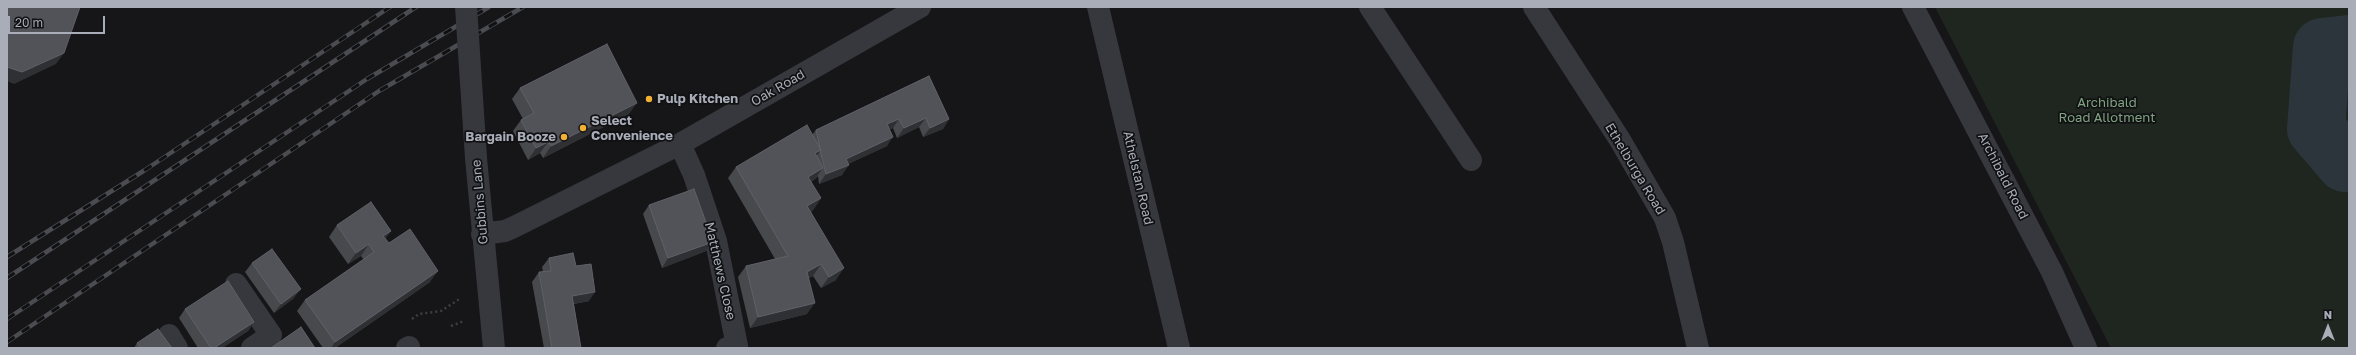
<!DOCTYPE html>
<style>
body{margin:0}
#map{position:relative;width:2356px;height:355px;overflow:hidden;background:#161618;font-family:"Golos Text",sans-serif}
canvas{display:block}
.frame{position:absolute;inset:0;border:8px solid #a8adb8;pointer-events:none}
.north{position:absolute;left:2308px;top:307px;width:40px;height:40px;-webkit-text-stroke:3px #111113;paint-order:stroke;rotate:0deg;font-size:11px;font-weight:700;line-height:16px;text-align:center;color:#a8adb8}
.north::after{content:'';display:block;margin:auto;width:14px;height:18px;background:#a8adb8;clip-path:polygon(50% 0,100% 100%,50% 72%,0 100%)}
.scale{position:absolute;left:8px;top:16px;width:97px;height:18px;box-sizing:border-box;border:2px solid #a8adb8;border-top:0;padding-left:5px;font-size:12px;line-height:14px;white-space:nowrap;color:#a8adb8;-webkit-text-stroke:3px #111113;paint-order:stroke}
</style>
<div id="map">
<canvas width="2356" height="355"></canvas>
<div class="frame"></div>
<div class="north">N</div>
<div class="scale">20 m</div>
</div>
<script>
const ctx = document.querySelector('canvas').getContext('2d');
ctx.lineJoin = 'round';
function fillPath(path, color) {
  ctx.fillStyle = color;
  ctx.fill(path, 'evenodd');
}
function toPath(rows) {
  const path = new Path2D();
  for (const r of rows) {
    path.moveTo(r[0], r[1]);
    for (let i = 2; i < r.length; i += 2) path.lineTo(r[i], r[i + 1]);
  }
  return path;
}
function stroke(path, color, width, dash) {
  ctx.strokeStyle = color;
  ctx.lineWidth = width;
  ctx.lineCap = dash ? 'butt' : 'round';
  ctx.setLineDash(dash || []);
  ctx.stroke(path);
}
function label(font, color, halo, rows, align = 'center') {
  ctx.font = font + ' "Golos Text",sans-serif';
  ctx.lineWidth = 3.5;
  ctx.setLineDash([]);
  ctx.textBaseline = 'middle';
  ctx.strokeStyle = halo;
  ctx.fillStyle = color;
  for (const [text, x, y, turn = 0] of rows) {
    ctx.save();
    ctx.translate(x, y);
    ctx.rotate((+turn || 0) * Math.PI / 180);
    ctx.textAlign = isNaN(turn) ? turn : align;
    if (halo) ctx.strokeText(text, 0, 0);
    ctx.fillText(text, 0, 0);
    ctx.restore();
  }
}
const green = toPath([
 [1935,7,2349,7,2349,348,2111,348]
]);
const river = toPath([
 [2349,44,2322,47,2316,129,2345,163,2349,160]
]);
const path = toPath([
 [412,319,419,314,441,311,461,298],
 [451,326,464,321]
]);
const minor = toPath([
 [1098,7,1179,348],
 [1370,7,1471,160],
 [1534,7,1620,140,1665,218,1673,242,1698,348],
 [1913,7,2052,272,2086,348],
 [680,144,694,175,716,241,737,346,727,348],
 [476,158,494,348],
 [482,234,505,231,514,227,680,144,920,7],
 [236,284,271,335,252,348],
 [169,335,177,348],
 [407,348,409,347]
]);
const rail = toPath([
 [7,257,145,170,390,7],
 [7,278,416,7],
 [7,319,367,79,489,7],
 [7,342,379,91,523,7]
]);
const minorBridge = toPath([
 [466,7,476,158]
]);
const wall = toPath([
 [929,76,949,119,943,129,923,137,919,127,897,138,893,128,890,129,887,146,848,164,842,175,819,184,818,176,815,179,811,182,821,198,813,210,811,211,836,280,821,288,813,276,809,278,807,314,750,328,738,277,746,266,775,259,728,178,736,167,812,135,816,130],
 [520,88,629,114,543,158,540,153,528,160,513,131,521,120,523,119,512,99],
 [649,205,713,242,706,251,662,268,643,214],
 [337,225,391,231,385,238,389,243,430,282,335,348,323,348,297,311,305,300,364,260,361,256,348,264,329,237],
 [549,258,576,266,589,301,574,304,581,348,544,348,532,282,539,272,543,272,542,267],
 [252,263,294,298,274,313,245,272],
 [185,309,254,322,248,331,222,348,198,348,179,318],
 [137,343,172,348,134,348]
]);
const shadedWall = toPath([
 [64,53,56,64,14,84,7,81,7,67],
 [637,103,629,114,543,158,551,146],
 [926,118,919,127,897,138,904,128],
 [899,119,893,128,881,133,887,124],
 [949,119,943,129,923,137,930,128],
 [893,137,887,146,839,168,846,159],
 [548,142,540,153,528,160,536,148],
 [821,150,813,161,815,153],
 [849,165,842,175,819,184,826,174],
 [823,168,815,179,800,188,808,177],
 [821,198,813,210,799,217,807,206],
 [391,231,383,242,383,236],
 [713,242,706,251,662,268,668,258],
 [369,244,361,256,348,264,356,253],
 [821,264,813,276,799,284,807,272],
 [844,268,836,280,821,288,829,277],
 [438,271,430,282,335,348,331,348,335,342],
 [301,289,294,298,274,313,281,304],
 [595,292,589,301,566,305,572,296],
 [815,303,807,314,750,328,758,317],
 [254,322,248,331,222,348,214,348]
]);
const building = toPath([
 [7,7,80,7,64,53,22,72,7,67,7,7],
 [607,44,637,103,551,146,548,142,536,148,521,120,534,113,520,88,607,44],
 [929,76,949,119,930,128,926,118,904,128,899,119,887,124,893,137,846,159,849,165,826,174,820,150,821,150,820,148,816,130,929,76],
 [807,125,821,150,815,153,823,168,808,177,821,198,807,206,844,268,829,277,821,264,807,272,815,303,758,317,746,266,788,256,736,167,807,125],
 [694,189,713,242,668,258,649,205,694,189],
 [371,202,391,231,383,236,389,243,410,229,438,271,335,342,305,300,374,252,369,244,356,253,337,225,371,202],
 [272,249,301,289,281,304,252,263,272,249],
 [573,253,576,266,591,264,595,292,572,296,581,348,552,348,539,272,551,271,549,258,573,253],
 [228,281,254,322,214,348,211,348,185,309,228,281],
 [301,327,315,348,271,348,301,327],
 [158,329,172,348,141,348,137,343,158,329]
]);
const markers = [
 [649,99,4,"#f2b134"],
 [583,128,4,"#f2b134"],
 [564,137,4,"#f2b134"]
];
const streetNames = [
 ["Oak Road",778,88,-30],
 ["Ethelburga Road",1635,169,59],
 ["Archibald Road",2003,176,63],
 ["Athelstan Road",1138,178,77],
 ["Gubbins Lane",480,202,-95],
 ["Matthews Close",720,271,77]
];
const poiNames = [
 ["Pulp Kitchen",657,99],
 ["Select",591,121],
 ["Convenience",591,136],
 ["Bargain Booze",556,137,"right"]
];
const parkNames = [
 ["Archibald",2107,103],
 ["Road Allotment",2107,118]
];
fillPath(green, '#1e261f');
stroke(river, '#2c353c', 58);
stroke(path, '#3d3f44', 2.5, [2, 3]);
stroke(minor, '#37383d', 22);
stroke(rail, '#4a4c52', 4.5);
stroke(rail, '#111113', 3, [9]);
stroke(minorBridge, '#37383d', 22);
fillPath(wall, '#47494d');
fillPath(shadedWall, '#2f3033');
fillPath(building, '#525359');
stroke(building, '#5f6168', 1);
for (const [x, y, r, color] of markers) {
  const dot = new Path2D();
  dot.arc(x, y, r, 0, 2 * Math.PI);
  ctx.fillStyle = color;
  ctx.fill(dot);
  stroke(dot, '#111113', 1.5);
}
label('13px', '#a8adb8', '#111113', streetNames);
label('bold 13px', '#a8adb8', '#111113', poiNames, 'left');
label('13px', '#7fa381', '#111113', parkNames);
</script>
